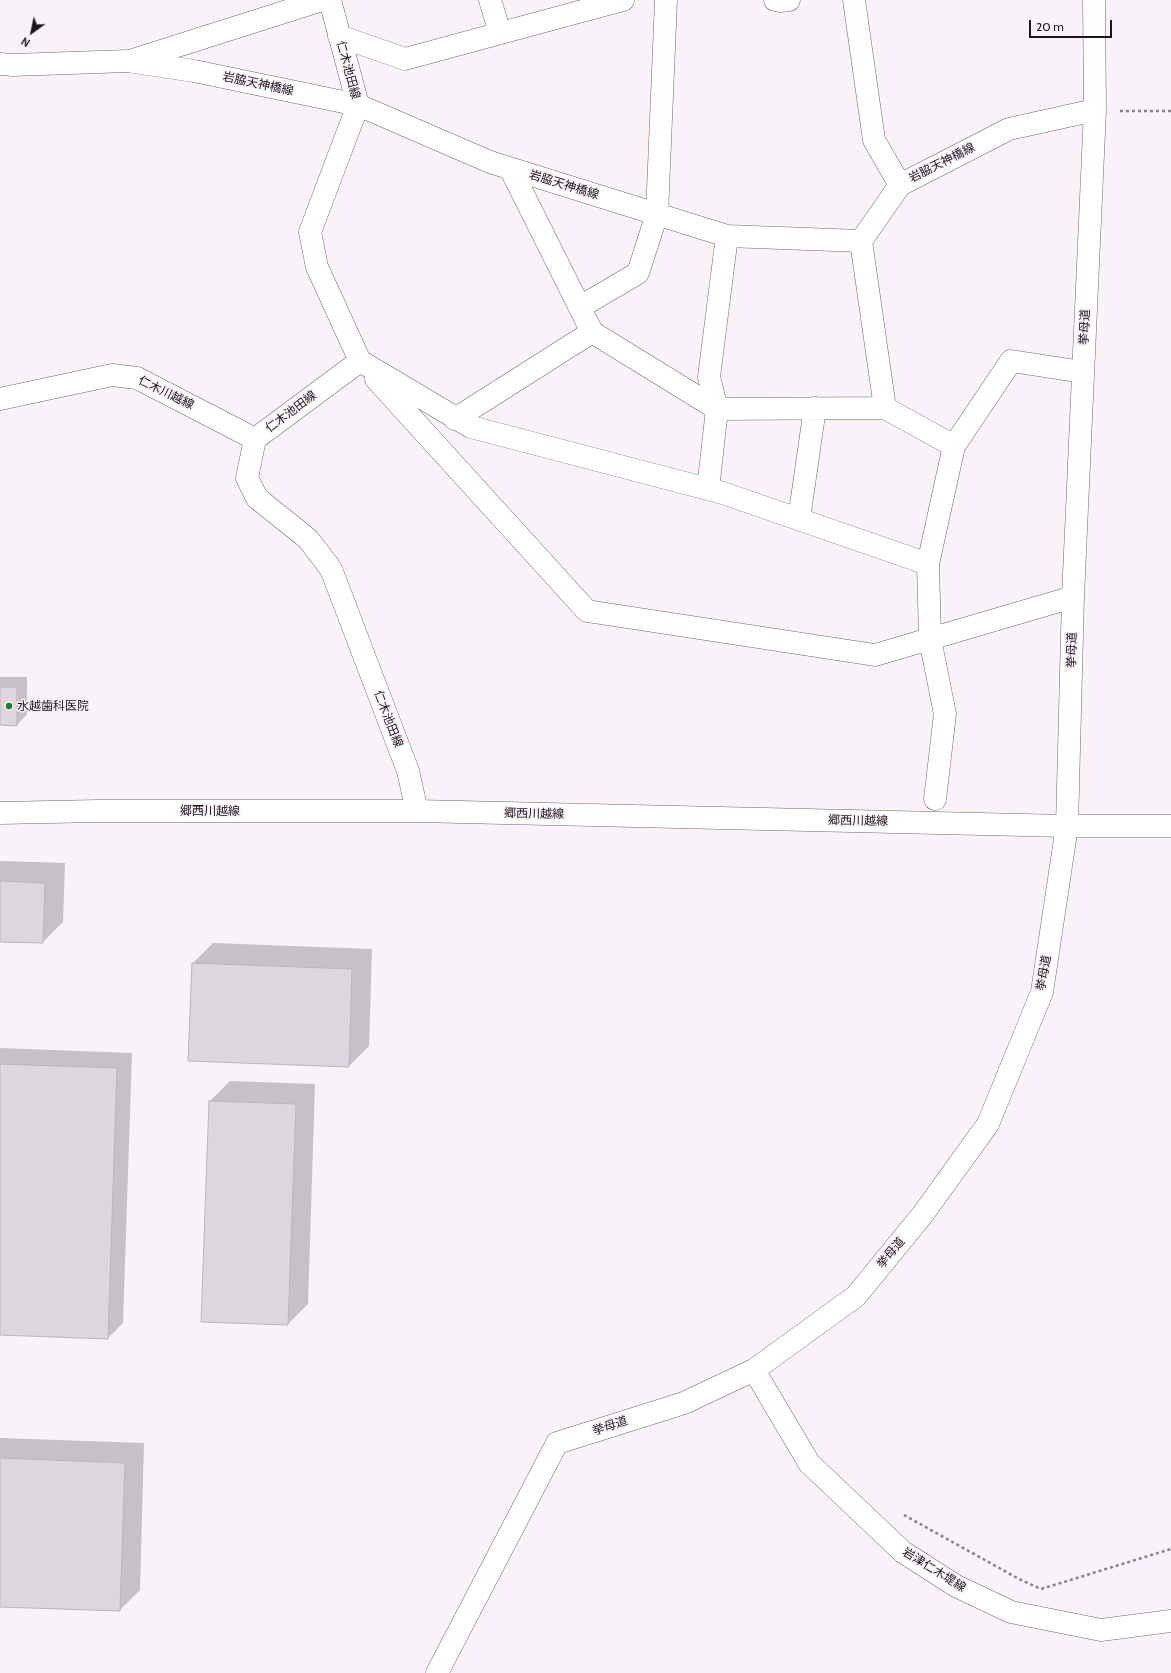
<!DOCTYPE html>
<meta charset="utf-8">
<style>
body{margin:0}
#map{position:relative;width:1171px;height:1673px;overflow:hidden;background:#f9f2f9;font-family:Cabin,sans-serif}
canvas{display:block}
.north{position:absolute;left:12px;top:12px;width:40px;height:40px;-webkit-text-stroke:3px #f9f2f9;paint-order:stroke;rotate:213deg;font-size:11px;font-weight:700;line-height:16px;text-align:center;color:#1a171a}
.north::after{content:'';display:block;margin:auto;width:14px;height:18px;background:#1a171a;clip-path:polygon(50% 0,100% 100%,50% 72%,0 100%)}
.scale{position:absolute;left:1029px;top:20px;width:83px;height:18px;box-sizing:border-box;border:2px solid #1a171a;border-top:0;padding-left:5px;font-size:12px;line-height:14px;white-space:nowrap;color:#1a171a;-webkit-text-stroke:3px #f9f2f9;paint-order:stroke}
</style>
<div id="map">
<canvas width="1171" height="1673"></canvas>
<div class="north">N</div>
<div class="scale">20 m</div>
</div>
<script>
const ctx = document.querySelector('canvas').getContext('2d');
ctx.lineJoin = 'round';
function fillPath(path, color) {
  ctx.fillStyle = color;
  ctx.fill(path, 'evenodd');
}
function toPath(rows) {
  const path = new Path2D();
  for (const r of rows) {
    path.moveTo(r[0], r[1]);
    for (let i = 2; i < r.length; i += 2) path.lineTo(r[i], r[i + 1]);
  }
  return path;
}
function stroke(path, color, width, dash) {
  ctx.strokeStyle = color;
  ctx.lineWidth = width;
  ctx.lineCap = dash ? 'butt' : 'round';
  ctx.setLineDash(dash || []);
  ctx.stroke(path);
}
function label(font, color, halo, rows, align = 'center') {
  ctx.font = font + ' Cabin,"Noto Sans JP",sans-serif';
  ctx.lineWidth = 3;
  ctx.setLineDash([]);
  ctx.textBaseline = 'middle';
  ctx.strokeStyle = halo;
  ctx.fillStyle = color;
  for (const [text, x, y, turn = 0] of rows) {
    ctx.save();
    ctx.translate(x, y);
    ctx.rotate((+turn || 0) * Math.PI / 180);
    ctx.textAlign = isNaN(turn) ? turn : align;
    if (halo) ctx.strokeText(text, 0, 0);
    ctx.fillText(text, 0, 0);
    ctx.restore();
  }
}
const shadow = toPath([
 [0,677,27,677,27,714,17,725,0,724],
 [0,861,65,863,63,922,43,942,0,941],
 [213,943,372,949,369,1046,349,1066,189,1060,193,963],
 [0,1048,132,1053,123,1323,108,1338,0,1334],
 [230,1081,315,1084,308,1304,288,1324,210,1101],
 [0,1438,144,1443,140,1590,120,1610,0,1606]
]);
const building = toPath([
 [0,687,17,687,17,726,0,725,0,687],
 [0,881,45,883,43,943,0,942,0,881],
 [192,963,352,969,349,1067,188,1061,192,963],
 [0,1064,117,1068,108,1339,0,1335,0,1064],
 [209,1101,296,1104,288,1325,201,1322,209,1101],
 [0,1458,125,1463,120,1611,0,1607,0,1458]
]);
const path = toPath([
 [1120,111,1171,111],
 [904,1515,1019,1579,1041,1589,1171,1549]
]);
const minor = toPath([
 [330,0,358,105,310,232,317,267,360,361,255,439,247,478,257,498,308,539,331,569,408,771,417,811],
 [490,0,500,33],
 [775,0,780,1,789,0],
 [854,0,874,140,900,185],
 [339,36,405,59,623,0],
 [133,60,322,0],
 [0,64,13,65,128,61,194,71,358,105,490,162,727,236,861,241,900,185,1009,129,1095,110],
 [510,168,592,332,717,409,885,408,954,446],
 [861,241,885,408],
 [580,307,638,273,657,214,666,0],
 [360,361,471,427,723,493,928,564,930,639,945,714,935,799],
 [376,379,587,611,875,655,1073,597],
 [0,399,112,375,137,378,255,439],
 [455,419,592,332],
 [708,489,717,409,709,377,727,236],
 [799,519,815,408],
 [928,564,954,446,1011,361,1083,372],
 [0,813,98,811,417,811,1067,826,1171,826],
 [754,1370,809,1463,903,1552,956,1586,1011,1612,1101,1630,1171,1621],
 [437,1673,557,1443,684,1403,754,1370,856,1296,923,1214,988,1124,1042,992,1067,826,1073,597,1095,110,1094,0]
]);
const markers = [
 [9,706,4,"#237d2c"]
];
const streetNames = [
 ["仁木池田線",348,70,75],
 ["岩脇天神橋線",258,84,12],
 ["岩脇天神橋線",942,163,-27],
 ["岩脇天神橋線",564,185,17],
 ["挙母道",1085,327,-87],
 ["仁木川越線",166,393,26],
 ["仁木池田線",291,412,-37],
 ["挙母道",1072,650,-89],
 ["仁木池田線",388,719,69],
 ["郷西川越線",210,811],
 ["郷西川越線",534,814,1],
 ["郷西川越線",858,821,1],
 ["挙母道",1044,973,-80],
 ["挙母道",891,1253,-50],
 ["挙母道",610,1426,-18],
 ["岩津仁木堤線",934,1570,32]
];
const poiNames = [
 ["水越歯科医院",17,706]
];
fillPath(shadow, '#0003');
fillPath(building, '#ddd7dd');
stroke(building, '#bbb4bb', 1);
stroke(minor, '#6e686e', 23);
stroke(path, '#878287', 2.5, [3, 3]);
stroke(minor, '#fff', 22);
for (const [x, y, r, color] of markers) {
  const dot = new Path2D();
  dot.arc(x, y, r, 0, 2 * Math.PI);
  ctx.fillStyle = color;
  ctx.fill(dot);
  stroke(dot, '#f9f2f9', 1.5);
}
label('12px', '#1a171a', '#f9f2f9', streetNames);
label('12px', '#1a171a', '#f9f2f9', poiNames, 'left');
</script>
